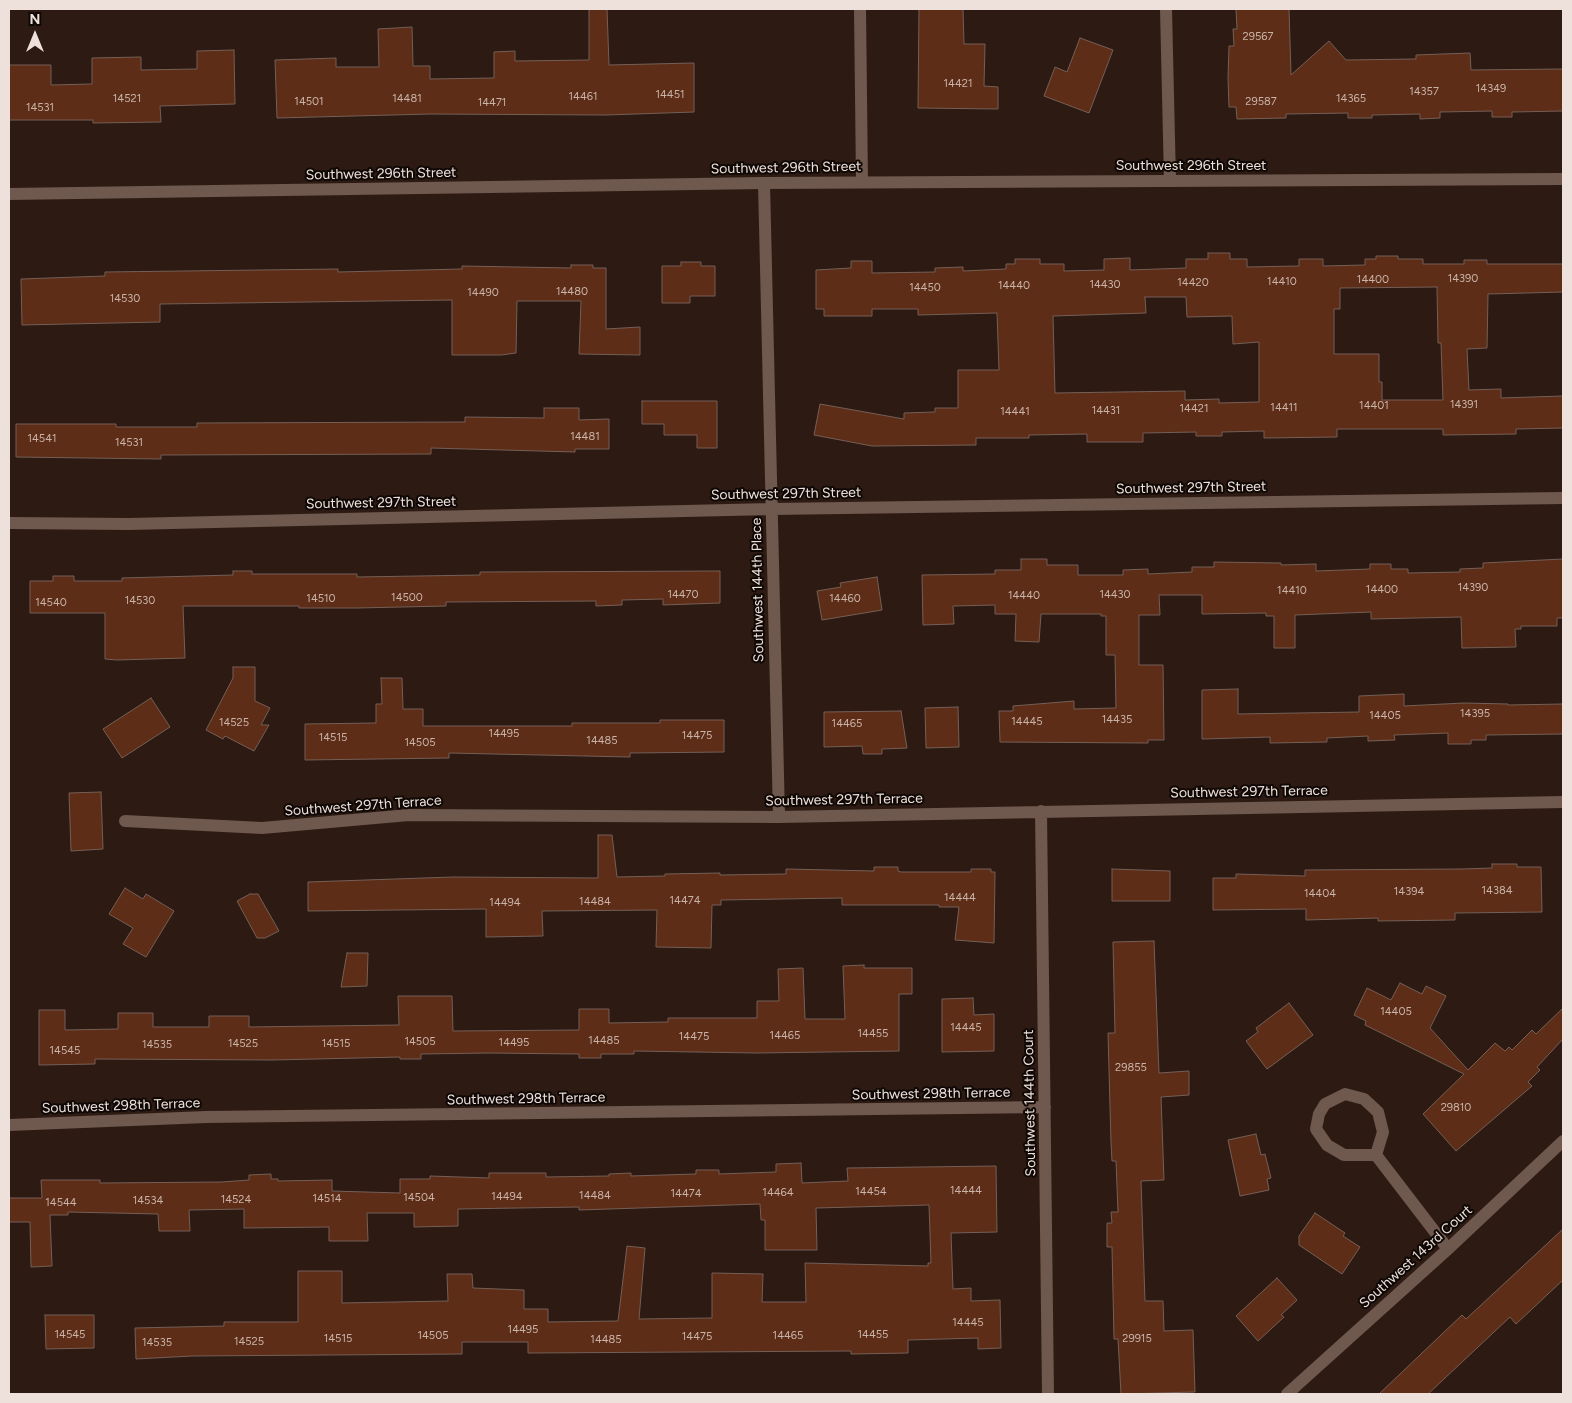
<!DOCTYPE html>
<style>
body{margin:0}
#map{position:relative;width:1572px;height:1403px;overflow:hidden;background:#2d1b13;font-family:Figtree,sans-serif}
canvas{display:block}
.frame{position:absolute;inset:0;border:10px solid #eee1db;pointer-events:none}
.north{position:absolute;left:10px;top:10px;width:50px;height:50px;-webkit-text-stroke:4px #0f0805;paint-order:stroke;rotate:0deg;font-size:14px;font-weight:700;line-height:20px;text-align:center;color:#eee1db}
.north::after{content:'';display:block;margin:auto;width:18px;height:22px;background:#eee1db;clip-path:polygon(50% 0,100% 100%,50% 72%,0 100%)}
</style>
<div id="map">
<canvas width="1572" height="1403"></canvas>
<div class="frame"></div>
<div class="north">N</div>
</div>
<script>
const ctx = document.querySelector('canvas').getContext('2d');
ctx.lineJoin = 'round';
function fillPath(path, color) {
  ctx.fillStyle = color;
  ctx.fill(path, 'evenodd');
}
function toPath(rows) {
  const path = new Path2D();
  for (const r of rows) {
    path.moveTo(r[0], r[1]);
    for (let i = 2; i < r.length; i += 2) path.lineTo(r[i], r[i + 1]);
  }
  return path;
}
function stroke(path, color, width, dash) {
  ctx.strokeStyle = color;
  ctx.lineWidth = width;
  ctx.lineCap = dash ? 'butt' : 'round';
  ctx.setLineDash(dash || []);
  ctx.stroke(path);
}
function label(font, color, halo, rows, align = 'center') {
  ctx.font = font + ' Figtree,sans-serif';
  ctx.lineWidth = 4;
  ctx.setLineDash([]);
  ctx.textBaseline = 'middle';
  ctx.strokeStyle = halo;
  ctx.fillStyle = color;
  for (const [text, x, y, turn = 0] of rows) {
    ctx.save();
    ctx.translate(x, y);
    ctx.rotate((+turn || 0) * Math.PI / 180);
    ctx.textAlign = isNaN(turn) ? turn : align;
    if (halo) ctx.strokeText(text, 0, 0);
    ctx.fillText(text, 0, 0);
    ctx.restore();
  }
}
const building = toPath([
 [589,9,607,9,609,65,694,63,694,112,606,115,430,114,277,118,275,60,336,58,336,67,379,67,378,29,412,27,413,66,430,66,430,79,494,78,494,52,515,51,515,61,589,60,589,9],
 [919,9,963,9,964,44,985,44,984,86,998,87,998,109,918,108,919,9],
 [1236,9,1289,9,1291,75,1329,41,1346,60,1416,59,1416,55,1470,53,1471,70,1563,69,1563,111,1512,112,1512,117,1492,117,1492,111,1440,112,1440,118,1420,119,1420,114,1372,115,1372,118,1348,118,1348,113,1286,114,1286,118,1237,119,1236,107,1229,107,1228,78,1229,46,1234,46,1233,29,1237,29,1236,9],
 [1080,38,1113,50,1089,113,1044,96,1055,67,1067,72,1080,38],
 [234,50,235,104,160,106,161,122,93,123,93,120,9,120,9,65,51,65,51,85,92,84,92,58,141,57,141,70,197,69,197,51,234,50],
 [1208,253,1230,253,1230,259,1247,259,1247,267,1299,266,1299,259,1323,259,1323,266,1365,265,1365,259,1376,259,1376,256,1398,256,1398,259,1423,259,1423,264,1464,264,1464,260,1487,260,1487,264,1563,264,1563,292,1488,294,1487,348,1467,349,1469,390,1501,389,1501,398,1563,396,1563,428,1516,429,1516,434,1443,435,1443,429,1337,429,1337,437,1264,438,1264,431,1222,432,1222,436,1196,436,1196,432,1143,433,1143,442,1087,442,1087,434,1029,435,1029,438,976,438,976,445,872,446,814,435,820,404,904,419,904,413,935,412,935,408,958,408,958,370,999,370,997,313,918,315,918,309,872,309,872,316,824,316,824,309,816,309,816,270,851,268,851,261,872,261,872,273,935,272,935,268,963,267,963,271,1006,269,1006,264,1015,264,1015,259,1040,259,1040,264,1064,264,1064,271,1104,270,1104,259,1130,258,1130,270,1186,268,1186,259,1208,259,1208,253],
 [1437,287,1438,343,1441,343,1443,400,1382,400,1382,382,1379,382,1379,354,1334,354,1334,309,1340,309,1340,288,1437,287],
 [1145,297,1186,297,1187,317,1232,316,1233,344,1259,342,1259,402,1219,403,1219,399,1185,400,1185,391,1055,393,1053,316,1146,313,1145,297],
 [681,262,701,262,701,266,715,266,715,296,690,296,690,303,662,303,662,266,681,266,681,262],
 [571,265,593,265,593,268,606,268,606,329,640,327,640,355,579,354,581,301,517,301,516,353,501,355,452,355,452,300,160,304,160,322,22,325,21,279,105,276,105,272,338,269,338,272,462,269,462,266,571,268,571,265],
 [642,401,717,401,717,448,697,448,697,435,664,435,664,424,642,424,642,401],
 [544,408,579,408,579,420,609,419,609,449,575,449,575,452,431,448,431,454,161,455,161,459,16,457,16,424,116,424,116,427,197,427,197,423,465,422,465,417,544,418,544,408],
 [1021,559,1047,559,1047,565,1078,565,1078,575,1123,575,1123,570,1148,569,1148,574,1192,572,1192,567,1214,567,1214,562,1281,563,1281,565,1316,564,1316,571,1370,569,1370,564,1391,564,1391,569,1408,569,1408,573,1460,572,1460,569,1483,568,1483,563,1563,559,1563,618,1557,618,1557,626,1521,626,1521,629,1515,629,1516,647,1462,648,1461,617,1371,619,1371,612,1295,615,1295,648,1274,648,1274,616,1266,616,1266,613,1202,614,1202,595,1159,595,1160,615,1139,615,1139,665,1163,665,1164,740,1148,740,1148,743,1000,742,999,711,1013,711,1013,706,1074,701,1074,709,1116,708,1115,655,1106,655,1106,616,1101,616,1101,614,1041,614,1039,642,1015,641,1016,614,995,614,995,605,953,606,954,624,923,625,922,575,995,574,995,570,1021,570,1021,559],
 [233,571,252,571,252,574,357,574,357,577,480,575,480,572,720,571,720,603,663,605,663,599,622,600,622,605,596,606,596,601,446,602,446,606,357,608,299,608,299,606,183,606,185,658,117,660,105,659,105,613,30,613,30,581,53,581,53,576,74,576,74,581,122,581,122,578,233,575,233,571],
 [877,577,882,610,822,620,817,591,841,587,840,583,877,577],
 [233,667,255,667,255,701,270,708,261,725,269,725,254,751,225,736,223,739,206,730,233,678,233,667],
 [381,678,402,678,403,709,423,709,423,726,572,726,572,723,660,723,660,720,724,720,724,752,630,753,630,757,449,753,449,758,305,760,305,724,376,723,376,704,382,704,381,678],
 [1238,689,1238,714,1359,712,1359,696,1404,694,1404,706,1464,703,1508,704,1508,705,1563,704,1563,734,1486,735,1486,740,1471,740,1471,744,1448,744,1448,733,1394,735,1395,740,1368,741,1368,736,1327,738,1327,742,1270,743,1270,737,1202,739,1202,690,1238,689],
 [151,698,170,727,122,758,103,729,151,698],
 [958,707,959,747,926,748,925,708,958,707],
 [901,711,907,748,882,749,882,754,863,754,862,746,824,747,824,712,901,711],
 [101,792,103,849,71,851,69,793,101,792],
 [598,835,612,835,617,877,665,876,665,874,720,873,720,875,786,874,786,869,874,871,874,867,898,867,898,871,901,872,971,872,971,869,991,869,991,872,995,872,994,943,955,940,959,907,939,907,939,905,842,905,842,898,721,900,721,905,712,905,711,948,656,947,657,910,542,911,543,936,486,937,486,909,308,911,308,882,453,877,598,878,598,835],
 [1492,864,1517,864,1517,867,1541,867,1542,912,1455,913,1455,920,1378,921,1378,918,1306,920,1306,909,1213,910,1213,878,1236,878,1236,874,1305,876,1305,870,1462,869,1492,868,1492,864],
 [1112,869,1170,871,1170,901,1112,901,1112,869],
 [125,888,143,899,146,894,174,911,146,957,123,944,133,928,109,914,125,888],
 [250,894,258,894,279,931,265,938,257,938,237,901,250,894],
 [1154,941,1159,1073,1189,1071,1189,1095,1161,1097,1164,1180,1141,1181,1145,1301,1163,1301,1164,1331,1193,1330,1195,1392,1121,1394,1118,1339,1114,1339,1112,1247,1107,1247,1107,1223,1112,1223,1111,1212,1118,1212,1116,1161,1112,1161,1111,1143,1108,1033,1115,1033,1113,942,1154,941],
 [347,953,368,953,367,986,341,987,347,953],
 [864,965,864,968,912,968,912,994,899,994,899,1051,757,1053,634,1051,634,1054,601,1054,601,1058,579,1058,579,1054,489,1053,421,1054,421,1059,400,1059,400,1057,273,1060,95,1059,95,1064,39,1065,39,1010,65,1010,65,1030,118,1029,118,1013,153,1013,153,1027,209,1027,209,1016,249,1016,249,1027,399,1025,398,996,452,996,453,1031,579,1030,579,1009,609,1009,609,1023,668,1022,668,1018,757,1018,757,1001,779,1001,778,969,803,968,805,1019,845,1019,843,966,864,965],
 [1400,983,1422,994,1426,986,1446,996,1430,1028,1468,1070,1495,1043,1505,1051,1509,1047,1512,1050,1532,1030,1536,1034,1563,1008,1563,1039,1537,1067,1540,1070,1528,1082,1532,1086,1456,1151,1423,1114,1464,1074,1365,1025,1366,1021,1354,1015,1367,988,1391,1000,1400,983],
 [973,998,974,1015,994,1014,994,1051,942,1052,942,999,973,998],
 [1289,1003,1313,1035,1267,1069,1246,1041,1258,1032,1256,1028,1289,1003],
 [1256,1134,1261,1155,1265,1154,1271,1178,1267,1179,1269,1190,1240,1196,1228,1140,1256,1134],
 [801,1163,802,1183,848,1181,847,1168,996,1166,997,1232,951,1233,953,1289,971,1288,971,1301,1000,1300,1001,1348,978,1349,978,1338,908,1340,908,1353,851,1354,851,1351,528,1353,528,1342,462,1342,462,1354,192,1356,136,1359,135,1328,224,1326,224,1322,298,1322,298,1271,342,1271,342,1303,448,1301,447,1274,472,1274,473,1288,524,1290,524,1309,548,1309,548,1322,618,1321,627,1246,645,1248,639,1319,712,1318,712,1273,763,1274,762,1302,806,1302,805,1263,928,1266,928,1263,931,1263,929,1205,816,1208,817,1250,765,1250,765,1220,761,1220,760,1204,579,1210,579,1207,458,1209,458,1226,414,1227,414,1213,367,1213,368,1241,329,1241,329,1227,244,1228,244,1209,189,1210,190,1231,159,1231,158,1214,68,1212,68,1215,50,1215,52,1266,31,1267,30,1222,9,1222,9,1198,42,1198,41,1180,100,1180,100,1183,222,1182,249,1180,249,1175,271,1174,271,1179,278,1179,278,1181,332,1180,332,1191,400,1193,400,1179,430,1179,430,1176,489,1178,489,1173,546,1173,546,1177,609,1176,609,1174,631,1173,631,1176,696,1174,696,1170,719,1170,719,1174,776,1172,776,1164,801,1163],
 [1315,1213,1345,1233,1343,1236,1360,1247,1342,1274,1299,1245,1299,1236,1315,1213],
 [1563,1229,1563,1280,1516,1324,1510,1317,1428,1394,1379,1394,1462,1315,1466,1319,1563,1229],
 [1277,1278,1297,1300,1281,1315,1284,1317,1258,1341,1236,1316,1277,1278],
 [45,1315,94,1315,94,1348,46,1349,45,1315]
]);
const minor = toPath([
 [860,9,862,182],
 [764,183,779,817],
 [9,523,129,524,771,509,1563,498],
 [1041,811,1048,1394],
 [125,821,262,828,409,815,779,817,1563,802],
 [9,1125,206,1117,1045,1107],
 [1376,1155,1344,1155,1327,1145,1316,1129,1319,1114,1325,1104,1345,1094,1364,1099,1378,1112,1383,1132,1376,1155,1448,1249],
 [1287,1394,1448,1249,1563,1141]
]);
const tertiary = toPath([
 [1166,9,1170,181],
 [9,194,764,183,1563,179]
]);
const numberNames = [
 ["29567",1258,37],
 ["14421",958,84],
 ["14349",1491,89],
 ["14357",1424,92],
 ["14451",670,95],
 ["14461",583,97],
 ["14521",127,99],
 ["14481",407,99],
 ["14365",1351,99],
 ["14501",309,102],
 ["29587",1261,102],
 ["14471",492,103],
 ["14531",40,108],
 ["14390",1463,279],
 ["14400",1373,280],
 ["14410",1282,282],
 ["14420",1193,283],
 ["14430",1105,285],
 ["14440",1014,286],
 ["14450",925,288],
 ["14480",572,292],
 ["14490",483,293],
 ["14530",125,299],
 ["14391",1464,405],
 ["14401",1374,406],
 ["14411",1284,408],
 ["14421",1194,409],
 ["14431",1106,411],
 ["14441",1015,412],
 ["14481",585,437],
 ["14541",42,439],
 ["14531",129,443],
 ["14390",1473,588],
 ["14400",1382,590],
 ["14410",1292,591],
 ["14470",683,595],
 ["14430",1115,595],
 ["14440",1024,596],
 ["14500",407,598],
 ["14510",321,599],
 ["14460",845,599],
 ["14530",140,601],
 ["14540",51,603],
 ["14395",1475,714],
 ["14405",1385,716],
 ["14435",1117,720],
 ["14445",1027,722],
 ["14525",234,723],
 ["14465",847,724],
 ["14495",504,734],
 ["14475",697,736],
 ["14515",333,738],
 ["14485",602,741],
 ["14505",420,743],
 ["14384",1497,891],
 ["14394",1409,892],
 ["14404",1320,894],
 ["14444",960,898],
 ["14474",685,901],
 ["14484",595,902],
 ["14494",505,903],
 ["14405",1396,1012],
 ["14445",966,1028],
 ["14455",873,1034],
 ["14465",785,1036],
 ["14475",694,1037],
 ["14485",604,1041],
 ["14505",420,1042],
 ["14495",514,1043],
 ["14525",243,1044],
 ["14515",336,1044],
 ["14535",157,1045],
 ["14545",65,1051],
 ["29855",1131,1068],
 ["29810",1456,1108],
 ["14444",966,1191],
 ["14454",871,1192],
 ["14464",778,1193],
 ["14474",686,1194],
 ["14484",595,1196],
 ["14494",507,1197],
 ["14504",419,1198],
 ["14514",327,1199],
 ["14524",236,1200],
 ["14534",148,1201],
 ["14544",61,1203],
 ["14445",968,1323],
 ["14495",523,1330],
 ["14545",70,1335],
 ["14455",873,1335],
 ["14505",433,1336],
 ["14465",788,1336],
 ["14475",697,1337],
 ["14515",338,1339],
 ["29915",1137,1339],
 ["14485",606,1340],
 ["14525",249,1342],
 ["14535",157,1343]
];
const streetNames = [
 ["Southwest 296th Street",1191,166],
 ["Southwest 296th Street",786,168,-1],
 ["Southwest 296th Street",381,174,-1],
 ["Southwest 297th Street",1191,488,-1],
 ["Southwest 297th Street",786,494,-1],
 ["Southwest 297th Street",381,503,-1],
 ["Southwest 144th Place",758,590,-91],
 ["Southwest 297th Terrace",1249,792,-1],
 ["Southwest 297th Terrace",844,800,-1],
 ["Southwest 297th Terrace",363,806,-4],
 ["Southwest 298th Terrace",931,1094,-1],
 ["Southwest 298th Terrace",526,1099,-1],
 ["Southwest 144th Court",1030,1103,-91],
 ["Southwest 298th Terrace",121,1106,-2],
 ["Southwest 143rd Court",1416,1257,-42]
];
fillPath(building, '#5d2d17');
stroke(building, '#755f56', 1);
stroke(minor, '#6f584e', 12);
stroke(tertiary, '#6f584e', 12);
label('11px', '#cab4aa', null, numberNames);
label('14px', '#eee1db', '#0f0805', streetNames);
</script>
